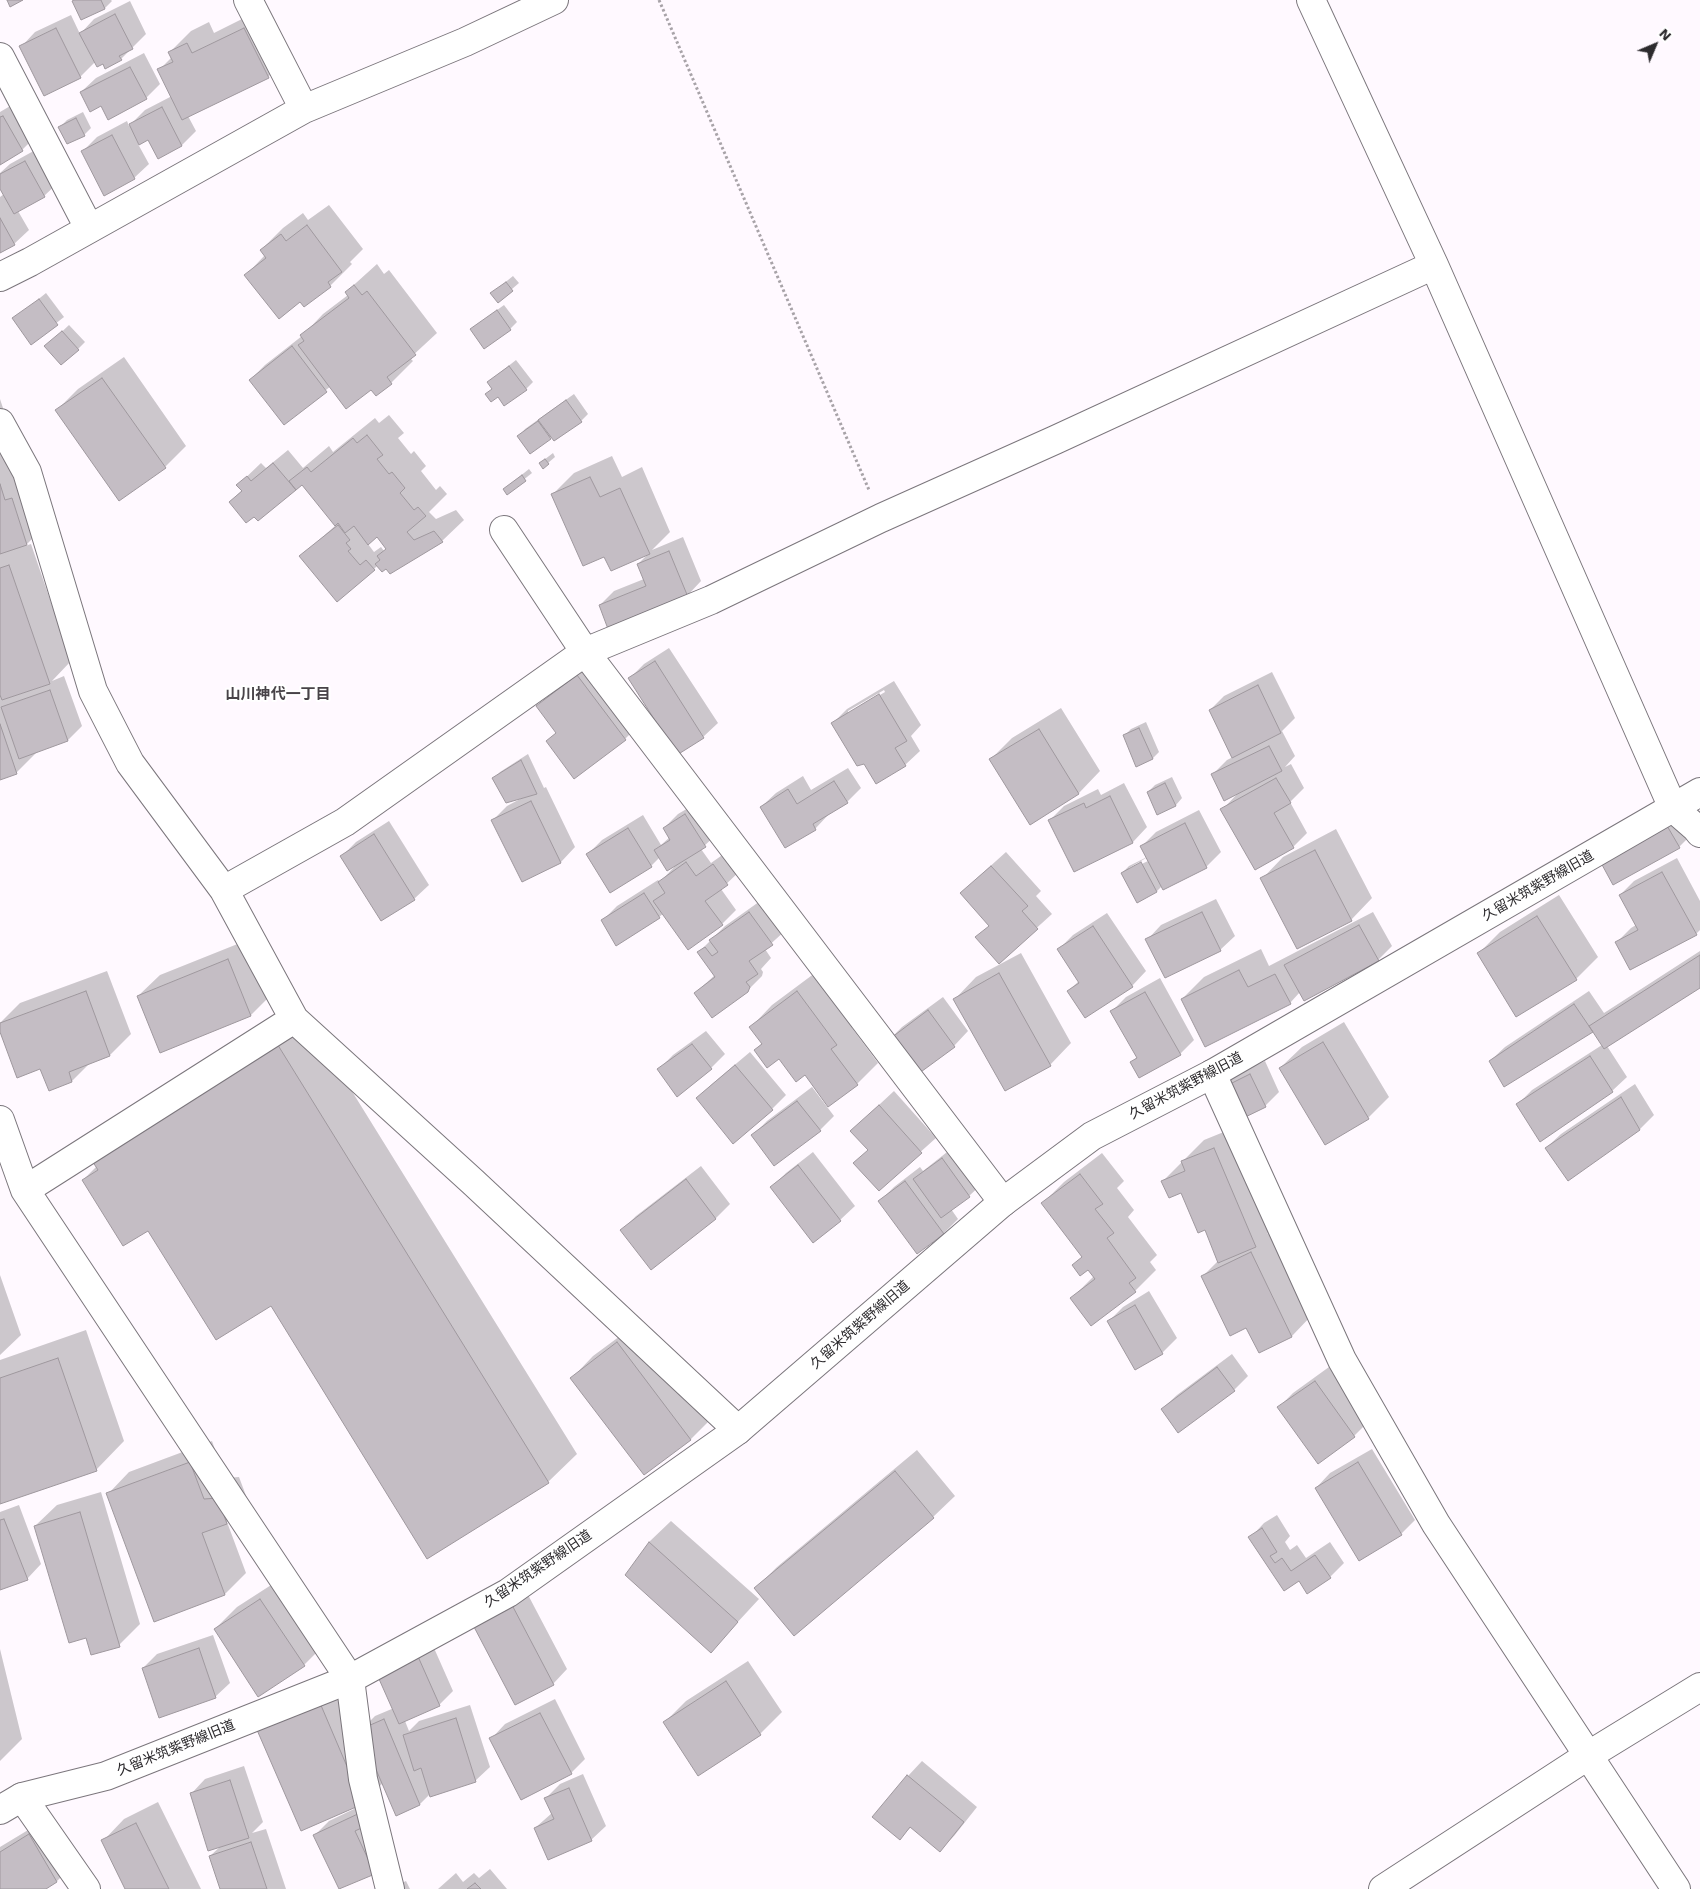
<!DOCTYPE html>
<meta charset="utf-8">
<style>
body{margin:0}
#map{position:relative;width:1700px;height:1889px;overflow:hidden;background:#fff9ff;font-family:"Work Sans",sans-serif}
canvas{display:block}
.north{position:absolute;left:1630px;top:20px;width:50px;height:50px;-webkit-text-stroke:4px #fff;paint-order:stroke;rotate:45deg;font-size:14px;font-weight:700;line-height:20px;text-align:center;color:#2d2b2e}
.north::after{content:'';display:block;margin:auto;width:18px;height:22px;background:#2d2b2e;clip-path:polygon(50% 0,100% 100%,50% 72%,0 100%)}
</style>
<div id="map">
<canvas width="1700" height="1889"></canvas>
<div class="north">N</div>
</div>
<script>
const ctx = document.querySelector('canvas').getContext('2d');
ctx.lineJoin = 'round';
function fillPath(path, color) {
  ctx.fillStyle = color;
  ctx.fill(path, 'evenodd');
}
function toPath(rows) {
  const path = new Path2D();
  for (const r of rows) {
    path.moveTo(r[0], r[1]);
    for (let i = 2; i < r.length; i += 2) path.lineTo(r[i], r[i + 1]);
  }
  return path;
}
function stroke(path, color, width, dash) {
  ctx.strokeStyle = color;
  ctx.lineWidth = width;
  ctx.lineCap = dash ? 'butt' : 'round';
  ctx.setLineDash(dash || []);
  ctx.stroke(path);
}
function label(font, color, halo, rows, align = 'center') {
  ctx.font = font + ' "Work Sans","Noto Sans JP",sans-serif';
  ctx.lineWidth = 4;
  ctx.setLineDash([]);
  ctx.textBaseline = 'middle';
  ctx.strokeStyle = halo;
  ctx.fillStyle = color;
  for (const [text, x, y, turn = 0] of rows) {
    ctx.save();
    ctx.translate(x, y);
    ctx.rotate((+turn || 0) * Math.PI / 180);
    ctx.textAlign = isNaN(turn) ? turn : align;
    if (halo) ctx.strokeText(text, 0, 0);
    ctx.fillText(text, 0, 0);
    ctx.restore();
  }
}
const shadow = toPath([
 [75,0,111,0,112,1,105,8,81,18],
 [130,1,146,34,121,59,95,62,80,77,21,47,35,32,71,15,80,34,94,19],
 [266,7,290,55,268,77,188,116,196,131,182,145,158,157,149,139,138,144,149,164,134,178,82,152,97,137,127,121,129,126,145,110,172,96,159,70,172,57,170,52,191,31,209,22,214,33],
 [144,53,160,84,146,98,102,104,81,92,96,78],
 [17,102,36,136,22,150,0,163,0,112],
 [83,112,91,128,84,135,60,127,67,120],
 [39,148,59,182,44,196,18,211,29,230,14,244,0,252,0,197,4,194,0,186,0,173,10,164],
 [329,205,363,249,350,262,352,264,330,286,304,306,300,301,246,275,265,255,261,250,283,228,303,213,308,220],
 [377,264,384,274,389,270,437,333,410,358,413,361,391,383,376,394,371,388,331,386,284,423,250,380,265,365,302,336,323,314,348,295,346,292],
 [513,276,519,283,498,301,492,293],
 [46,293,64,317,31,343,14,319],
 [504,305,517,322,510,329,471,329],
 [69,325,85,342,78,349,53,340],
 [124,357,186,446,165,467,57,410,78,389],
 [516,360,533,382,526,389,498,396,487,394,493,388,488,382],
 [574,394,588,414,581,421,554,440,552,436,550,438,519,436,525,429],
 [0,399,27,480,48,523,25,546,31,544,71,661,52,681,64,676,82,726,68,740,38,751,16,773,0,778],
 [389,415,404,433,398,438,411,454,414,451,426,466,421,471,436,490,440,486,447,494,429,512,436,519,456,510,464,520,442,541,386,567,378,565,374,569,301,556,336,525,303,483,258,520,254,515,230,502,242,490,238,485,261,463,266,468,288,450,303,468,329,446,333,452,375,418,379,423],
 [377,535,387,548,384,551,381,547,374,552,368,544],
 [553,453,555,457,548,463,540,463],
 [612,456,622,477,642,467,670,532,652,550,683,537,701,581,687,596,600,605,614,591,644,579,638,564,649,553,605,555,553,494,574,473],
 [529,469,532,473,507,493,504,489],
 [669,648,718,723,703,737,630,678,644,664],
 [599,654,647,717,625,739,575,777,547,741,557,732,538,706,559,685],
 [1272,672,1295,718,1282,731,1295,756,1285,767,1291,764,1304,788,1290,802,1307,833,1293,847,1222,810,1239,792,1212,775,1227,760,1233,757,1210,710,1224,696],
 [894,681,921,725,911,736,920,751,905,765,877,782,865,762,833,723,847,709],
 [884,690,885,692,848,714,848,711],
 [1061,708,1100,771,1079,793,1030,823,990,760,1012,738],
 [1146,722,1159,752,1153,758,1124,736,1131,729],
 [528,754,544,788,546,787,575,847,561,862,522,880,493,820,507,806,522,798,494,779,500,772],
 [848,768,861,788,847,802,829,813,829,814,815,829,761,807,776,793,803,776,811,790],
 [1172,777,1182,798,1176,805,1158,813,1148,792,1155,785],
 [1124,783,1147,827,1133,842,1074,871,1049,821,1064,806,1098,789,1101,795],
 [700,801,719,832,701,849,711,863,728,851,741,870,721,889,736,910,722,924,664,913,659,917,602,921,617,906,658,880,660,882,677,864,660,857,651,866,588,854,602,840,643,815,661,845,670,837,664,828,678,814],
 [1199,810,1221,852,1206,867,1163,889,1162,886,1157,891,1122,873,1129,866,1147,857,1142,846,1156,832],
 [1146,858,1148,861,1129,870,1129,868],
 [1681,811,1693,833,1679,847,1613,883],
 [389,821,429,885,414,899,381,920,342,856,356,842],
 [1336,829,1372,898,1351,920,1262,879,1283,857],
 [1006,852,1041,891,1036,896,1052,914,999,962,977,938,990,925,976,879],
 [1677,858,1700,901,1700,930,1696,934,1617,942,1631,928,1636,925,1620,895,1634,881],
 [1559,895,1598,957,1576,979,1517,1015,1479,953,1500,932],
 [763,899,786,930,765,949,771,958,761,969,763,972,762,976,747,991,695,993,715,975,699,952,725,926],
 [1216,899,1235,936,1220,950,1147,940,1161,925],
 [1373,912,1392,946,1378,960,1300,992,1290,1003,1182,999,1204,977,1261,949,1269,966],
 [1107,913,1146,971,1132,986,1068,991,1079,981,1059,949,1073,935],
 [250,939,272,994,251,1015,138,996,160,975],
 [1700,951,1700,987,1607,1046,1627,1077,1612,1091,1518,1104,1532,1090,1602,1045,1593,1030,1490,1061,1505,1047,1589,991,1604,1013],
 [1021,953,1071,1043,1050,1065,955,999,976,977],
 [819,970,858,1022,852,1028,878,1063,857,1084,755,1050,762,1043,751,1027,772,1005],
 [107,971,131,1034,110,1055,90,1063,72,1081,49,1089,41,1068,0,1029,0,1023,20,1003],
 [1160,978,1194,1040,1180,1054,1132,1062,1137,1057,1112,1011,1126,997],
 [943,997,968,1031,954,1046,888,1041,902,1027],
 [304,1014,577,1454,548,1482,272,1304,149,1229,83,1180,97,1166],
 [1344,1022,1389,1097,1368,1118,1280,1068,1302,1047],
 [706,1031,725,1054,711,1068,659,1069,673,1055],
 [750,1052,786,1095,772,1109,697,1098,712,1084],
 [1265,1061,1279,1092,1265,1106,1221,1089,1236,1075],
 [1635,1084,1654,1115,1640,1129,1569,1179,1546,1148,1561,1134],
 [812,1087,834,1116,820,1130,753,1135,767,1121],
 [894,1091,936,1138,879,1189,855,1163,869,1149,866,1117],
 [1236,1127,1276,1225,1267,1234,1273,1231,1313,1314,1292,1336,1259,1351,1247,1326,1203,1276,1219,1260,1205,1228,1182,1192,1163,1181,1204,1140],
 [956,1145,984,1182,969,1196,951,1209,958,1219,944,1233,918,1252,880,1201,894,1187,920,1167,923,1171],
 [813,1152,855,1206,840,1220,772,1187,786,1173],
 [1102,1153,1124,1181,1117,1188,1134,1210,1128,1217,1157,1255,1150,1262,1156,1270,1135,1291,1072,1298,1094,1276,1088,1268,1073,1265,1083,1256,1043,1203,1064,1182],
 [701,1166,730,1204,715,1219,622,1230,636,1216],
 [0,1275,21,1335,0,1355],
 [1149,1291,1177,1338,1162,1353,1136,1368,1109,1321,1123,1307],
 [639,1322,712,1418,691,1439,644,1474,572,1378,593,1356],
 [86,1330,124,1441,96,1470,0,1502,0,1360],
 [1232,1354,1248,1376,1234,1390,1162,1409,1177,1395],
 [1329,1367,1368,1422,1354,1436,1279,1407,1293,1393],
 [212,1441,225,1478,239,1477,248,1501,227,1522,246,1573,225,1594,108,1494,129,1472],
 [1372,1449,1415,1520,1401,1534,1316,1488,1330,1473],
 [917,1450,955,1496,933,1517,756,1588,777,1567],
 [101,1492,140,1624,119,1645,87,1636,35,1526,57,1505],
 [19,1505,41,1564,27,1579,0,1589,0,1512],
 [1277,1515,1290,1536,1285,1542,1290,1550,1297,1545,1306,1558,1330,1542,1344,1563,1330,1577,1299,1580,1284,1589,1250,1538,1264,1523],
 [671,1521,759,1599,711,1651,627,1575,649,1542],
 [282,1578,325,1644,304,1665,215,1629,237,1607],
 [526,1591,567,1669,553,1684,475,1625],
 [213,1635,230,1683,215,1697,143,1668,157,1654],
 [430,1639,453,1691,439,1705,405,1721,409,1731,419,1721,470,1705,490,1767,475,1781,431,1793,420,1804,396,1814,383,1783,359,1806,374,1873,315,1835,329,1821,354,1809,354,1807,258,1730,341,1683,361,1730,375,1716,394,1708,377,1670],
 [0,1649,22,1739,0,1761],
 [748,1661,782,1712,760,1734,665,1722,686,1701],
 [555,1699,585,1759,571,1773,491,1739,505,1724],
 [922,1761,977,1807,954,1836,940,1850,911,1827,900,1838,908,1776],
 [244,1766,263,1822,252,1833,266,1829,286,1889,221,1889,210,1856,222,1845,191,1794,205,1779],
 [583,1774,606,1826,591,1840,535,1828,552,1813,546,1798,560,1784],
 [158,1802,201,1889,127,1889,103,1841,124,1819],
 [43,1821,71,1867,57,1881,43,1889,0,1889,0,1847],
 [490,1869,507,1889,438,1889,456,1873,463,1882,474,1873,479,1878],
 [406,1881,410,1889,389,1889]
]);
const building = toPath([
 [7,0,23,0,10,7,7,0],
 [74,0,101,0,105,9,81,20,72,1,74,0],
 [115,14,133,49,119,56,122,60,105,69,103,64,97,67,79,33,115,14],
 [56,28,81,78,44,96,19,46,56,28],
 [244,28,269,78,182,120,157,69,173,62,168,52,187,43,192,53,244,28],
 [130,67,147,99,108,120,101,106,90,112,80,92,130,67],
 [162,107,182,146,158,159,148,140,139,145,129,124,162,107],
 [3,116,23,151,0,165,0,117,3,116],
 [76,118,85,136,67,144,58,127,76,118],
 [112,135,135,179,104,196,81,151,112,135],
 [25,161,45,197,14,214,0,189,0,174,25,161],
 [0,218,15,245,0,253,0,218],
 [307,225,342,272,328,282,331,287,304,307,300,302,279,319,244,275,266,258,260,250,281,234,286,241,307,225],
 [506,282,513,291,498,303,490,293,506,282],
 [354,285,362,295,367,291,416,355,387,377,392,384,376,396,371,390,346,409,298,345,304,341,300,335,349,298,345,292,354,285],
 [39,299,58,325,31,345,12,318,39,299],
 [497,310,511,330,484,349,470,329,497,310],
 [62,331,79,350,61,365,44,346,62,331],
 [292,346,327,392,284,425,249,380,292,346],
 [509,366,527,390,504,406,498,397,491,402,485,394,492,389,487,382,509,366],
 [102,378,166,468,119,501,55,410,102,378],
 [566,400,582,422,554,441,538,420,566,400],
 [538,421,551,439,530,454,517,436,538,421],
 [367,435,383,455,377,459,389,474,392,472,405,488,400,493,414,510,418,507,426,516,407,532,414,540,434,531,443,542,390,574,386,569,382,572,375,564,380,560,377,556,386,549,377,537,368,545,354,526,345,533,338,523,335,526,302,485,296,490,289,481,307,467,311,472,353,438,357,443,367,435],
 [545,459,549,464,543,469,539,463,545,459],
 [273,463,296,490,258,521,254,517,246,523,229,502,242,491,236,485,247,476,251,481,273,463],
 [522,475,526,481,507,495,503,489,522,475],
 [590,477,600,497,620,488,650,554,611,571,604,557,583,566,551,494,590,477],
 [0,484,5,500,12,498,27,545,0,554,0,484],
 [338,525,350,540,346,543,351,549,348,551,360,565,366,560,375,570,337,602,299,556,338,525],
 [669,551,688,597,608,629,599,605,646,586,637,564,669,551],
 [9,565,50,684,2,700,0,695,0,568,9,565],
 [655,661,704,738,677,755,628,678,655,661],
 [577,675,626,740,574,779,546,741,556,733,536,706,577,675],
 [1258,685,1281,733,1232,758,1209,710,1258,685],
 [50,690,68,741,19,759,1,707,50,690],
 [879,694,907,741,895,748,906,766,876,784,864,764,857,766,831,723,879,694],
 [0,724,17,774,0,780,0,724],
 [1139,728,1153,759,1136,767,1123,735,1139,728],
 [1039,729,1079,794,1030,825,989,759,1039,729],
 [1269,746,1282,771,1224,801,1211,774,1269,746],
 [521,760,537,794,506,803,492,778,521,760],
 [1276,778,1291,803,1274,813,1294,848,1255,870,1220,809,1276,778],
 [834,781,848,803,813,824,816,830,785,848,760,807,788,789,797,804,834,781],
 [1165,783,1176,806,1157,815,1147,792,1165,783],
 [1110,796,1133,843,1074,872,1048,820,1084,803,1086,808,1110,796],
 [531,801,561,863,522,882,491,820,531,801],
 [685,814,706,847,667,871,654,850,670,840,663,828,685,814],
 [1185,823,1207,868,1163,890,1140,846,1185,823],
 [1666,824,1680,848,1613,885,1600,861,1666,824],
 [628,828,652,867,610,893,586,854,628,828],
 [374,834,415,900,381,921,340,856,374,834],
 [1315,850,1352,921,1297,949,1260,878,1315,850],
 [686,862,696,876,713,864,728,885,705,901,723,925,688,950,653,901,665,893,658,882,686,862],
 [1141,862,1157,892,1137,903,1121,873,1141,862],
 [991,866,1028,906,1022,911,1038,929,999,964,975,937,989,926,960,893,991,866],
 [1662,872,1697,935,1630,970,1615,942,1638,930,1619,895,1662,872],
 [644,893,660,918,616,946,601,920,644,893],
 [749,912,773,945,749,961,758,974,746,982,750,987,748,992,712,1018,694,993,715,977,697,952,705,947,712,956,718,952,709,940,749,912],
 [1202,912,1221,951,1165,978,1145,939,1202,912],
 [1537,916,1577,980,1516,1017,1477,953,1537,916],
 [1359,925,1379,961,1304,1001,1284,965,1359,925],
 [1093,926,1133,987,1085,1018,1067,991,1079,983,1057,949,1093,926],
 [1700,955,1700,988,1604,1049,1589,1026,1700,955],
 [228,959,251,1016,160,1053,137,996,228,959],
 [1239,970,1248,987,1275,974,1291,1004,1205,1047,1181,999,1239,970],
 [999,973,1051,1066,1005,1091,953,999,999,973],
 [86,991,110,1056,69,1072,72,1082,49,1091,40,1069,17,1078,0,1032,0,1023,86,991],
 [797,991,837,1045,831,1049,858,1085,828,1107,805,1075,796,1082,779,1059,767,1068,754,1050,762,1044,749,1027,797,991],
 [1145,992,1181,1055,1139,1078,1130,1062,1137,1058,1110,1011,1145,992],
 [1574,1004,1593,1032,1504,1087,1489,1061,1574,1004],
 [928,1010,955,1047,914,1077,887,1041,928,1010],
 [276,1042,549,1483,427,1559,271,1306,216,1340,148,1231,123,1246,82,1180,98,1170,89,1156,276,1042],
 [1323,1042,1369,1119,1325,1145,1279,1068,1323,1042],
 [692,1044,712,1069,677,1097,657,1069,692,1044],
 [1590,1056,1613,1092,1540,1142,1516,1104,1590,1056],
 [735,1065,773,1110,733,1144,696,1098,735,1065],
 [1250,1074,1266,1107,1235,1122,1220,1089,1250,1074],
 [1621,1097,1640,1130,1568,1181,1545,1148,1621,1097],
 [797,1101,821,1131,774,1166,751,1135,797,1101],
 [879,1105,922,1153,879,1191,853,1163,868,1150,850,1131,879,1105],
 [1214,1148,1256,1247,1218,1263,1205,1230,1198,1233,1181,1193,1169,1198,1161,1181,1185,1171,1181,1161,1214,1148],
 [942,1158,970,1197,941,1218,913,1179,942,1158],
 [798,1165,841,1221,813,1243,770,1187,798,1165],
 [1080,1174,1103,1204,1095,1209,1114,1233,1107,1238,1136,1278,1129,1283,1136,1292,1091,1326,1070,1298,1095,1279,1088,1270,1080,1276,1072,1265,1082,1257,1041,1203,1080,1174],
 [686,1179,716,1219,651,1270,620,1230,686,1179],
 [905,1181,944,1234,917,1254,878,1201,905,1181],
 [1251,1252,1292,1337,1259,1353,1246,1328,1230,1336,1201,1276,1251,1252],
 [1135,1305,1163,1354,1135,1370,1107,1321,1135,1305],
 [617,1342,691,1440,644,1475,570,1378,617,1342],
 [58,1358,97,1471,0,1504,0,1378,58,1358],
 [1217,1367,1235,1391,1178,1433,1161,1409,1217,1367],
 [1315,1381,1355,1437,1318,1464,1277,1407,1315,1381],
 [190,1462,204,1499,218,1498,227,1524,202,1533,225,1595,154,1622,106,1493,190,1462],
 [1358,1462,1402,1535,1359,1561,1315,1488,1358,1462],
 [895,1471,934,1518,794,1636,754,1588,895,1471],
 [80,1512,120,1647,91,1655,86,1638,69,1643,34,1526,80,1512],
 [4,1519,28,1580,0,1590,0,1520,4,1519],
 [1262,1528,1277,1552,1270,1556,1275,1563,1282,1558,1291,1571,1315,1555,1331,1578,1307,1594,1299,1581,1284,1591,1248,1537,1262,1528],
 [649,1542,738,1622,711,1653,625,1575,649,1542],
 [260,1599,305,1666,258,1697,214,1629,260,1599],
 [512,1605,554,1685,515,1705,473,1625,512,1605],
 [199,1648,216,1698,159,1718,142,1668,199,1648],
 [416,1652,440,1706,399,1724,375,1670,416,1652],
 [726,1681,761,1735,698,1776,663,1722,726,1681],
 [320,1703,363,1804,301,1831,257,1730,320,1703],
 [540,1713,572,1774,521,1800,489,1738,540,1713],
 [456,1718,476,1782,430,1797,421,1768,414,1771,403,1735,456,1718],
 [384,1719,420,1805,396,1816,359,1730,384,1719],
 [907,1775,964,1822,940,1852,910,1827,900,1840,872,1817,907,1775],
 [230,1780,249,1838,208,1851,190,1793,230,1780],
 [569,1788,592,1841,548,1860,534,1828,554,1819,544,1798,569,1788],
 [362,1812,368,1825,355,1831,375,1874,339,1889,313,1835,362,1812],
 [136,1823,169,1889,125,1889,101,1840,136,1823],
 [29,1834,57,1882,46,1889,0,1889,0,1852,29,1834],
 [251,1842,267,1889,220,1889,209,1856,251,1842],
 [475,1883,481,1889,467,1889,475,1883]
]);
const path = toPath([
 [659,0,869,490]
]);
const street = toPath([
 [1311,0,1434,265,1673,808,1696,828,1700,833],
 [0,57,89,228],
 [304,109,465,42,554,0],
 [0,277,30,262,304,109,248,0],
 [0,423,27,472,93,691,130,763,224,890,294,1019,473,1182,738,1430],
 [504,530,585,652,1003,1202],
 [224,890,345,822,585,652,711,600,881,518,1055,440,1434,265],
 [1212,1074,1342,1360,1436,1524,1676,1889],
 [0,1120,25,1190,350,1679,363,1779,390,1889],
 [25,1190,294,1019],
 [22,1797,86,1889],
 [1383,1889,1589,1755,1700,1687]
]);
const secondary = toPath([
 [0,1810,22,1797,106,1776,350,1679,508,1593,738,1430,1003,1202,1092,1136,1212,1074,1700,792]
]);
const streetNames = [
 ["久留米筑紫野線旧道",1538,886,-30],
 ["久留米筑紫野線旧道",1186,1086,-28],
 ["久留米筑紫野線旧道",860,1325,-41],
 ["久留米筑紫野線旧道",538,1569,-34],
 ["久留米筑紫野線旧道",176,1748,-22]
];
const neighbourhoodNames = [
 ["山川神代一丁目",278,695]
];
fillPath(shadow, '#0003');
fillPath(building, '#c4bdc4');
stroke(building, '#9f989e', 1);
stroke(street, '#7b767c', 30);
stroke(secondary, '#7b767c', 30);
stroke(path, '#a8a3a8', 3, [2.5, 2.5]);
stroke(street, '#fff', 28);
stroke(secondary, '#fff', 28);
label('14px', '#2d2b2e', '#fff', streetNames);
label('bold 15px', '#484348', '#fff', neighbourhoodNames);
</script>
